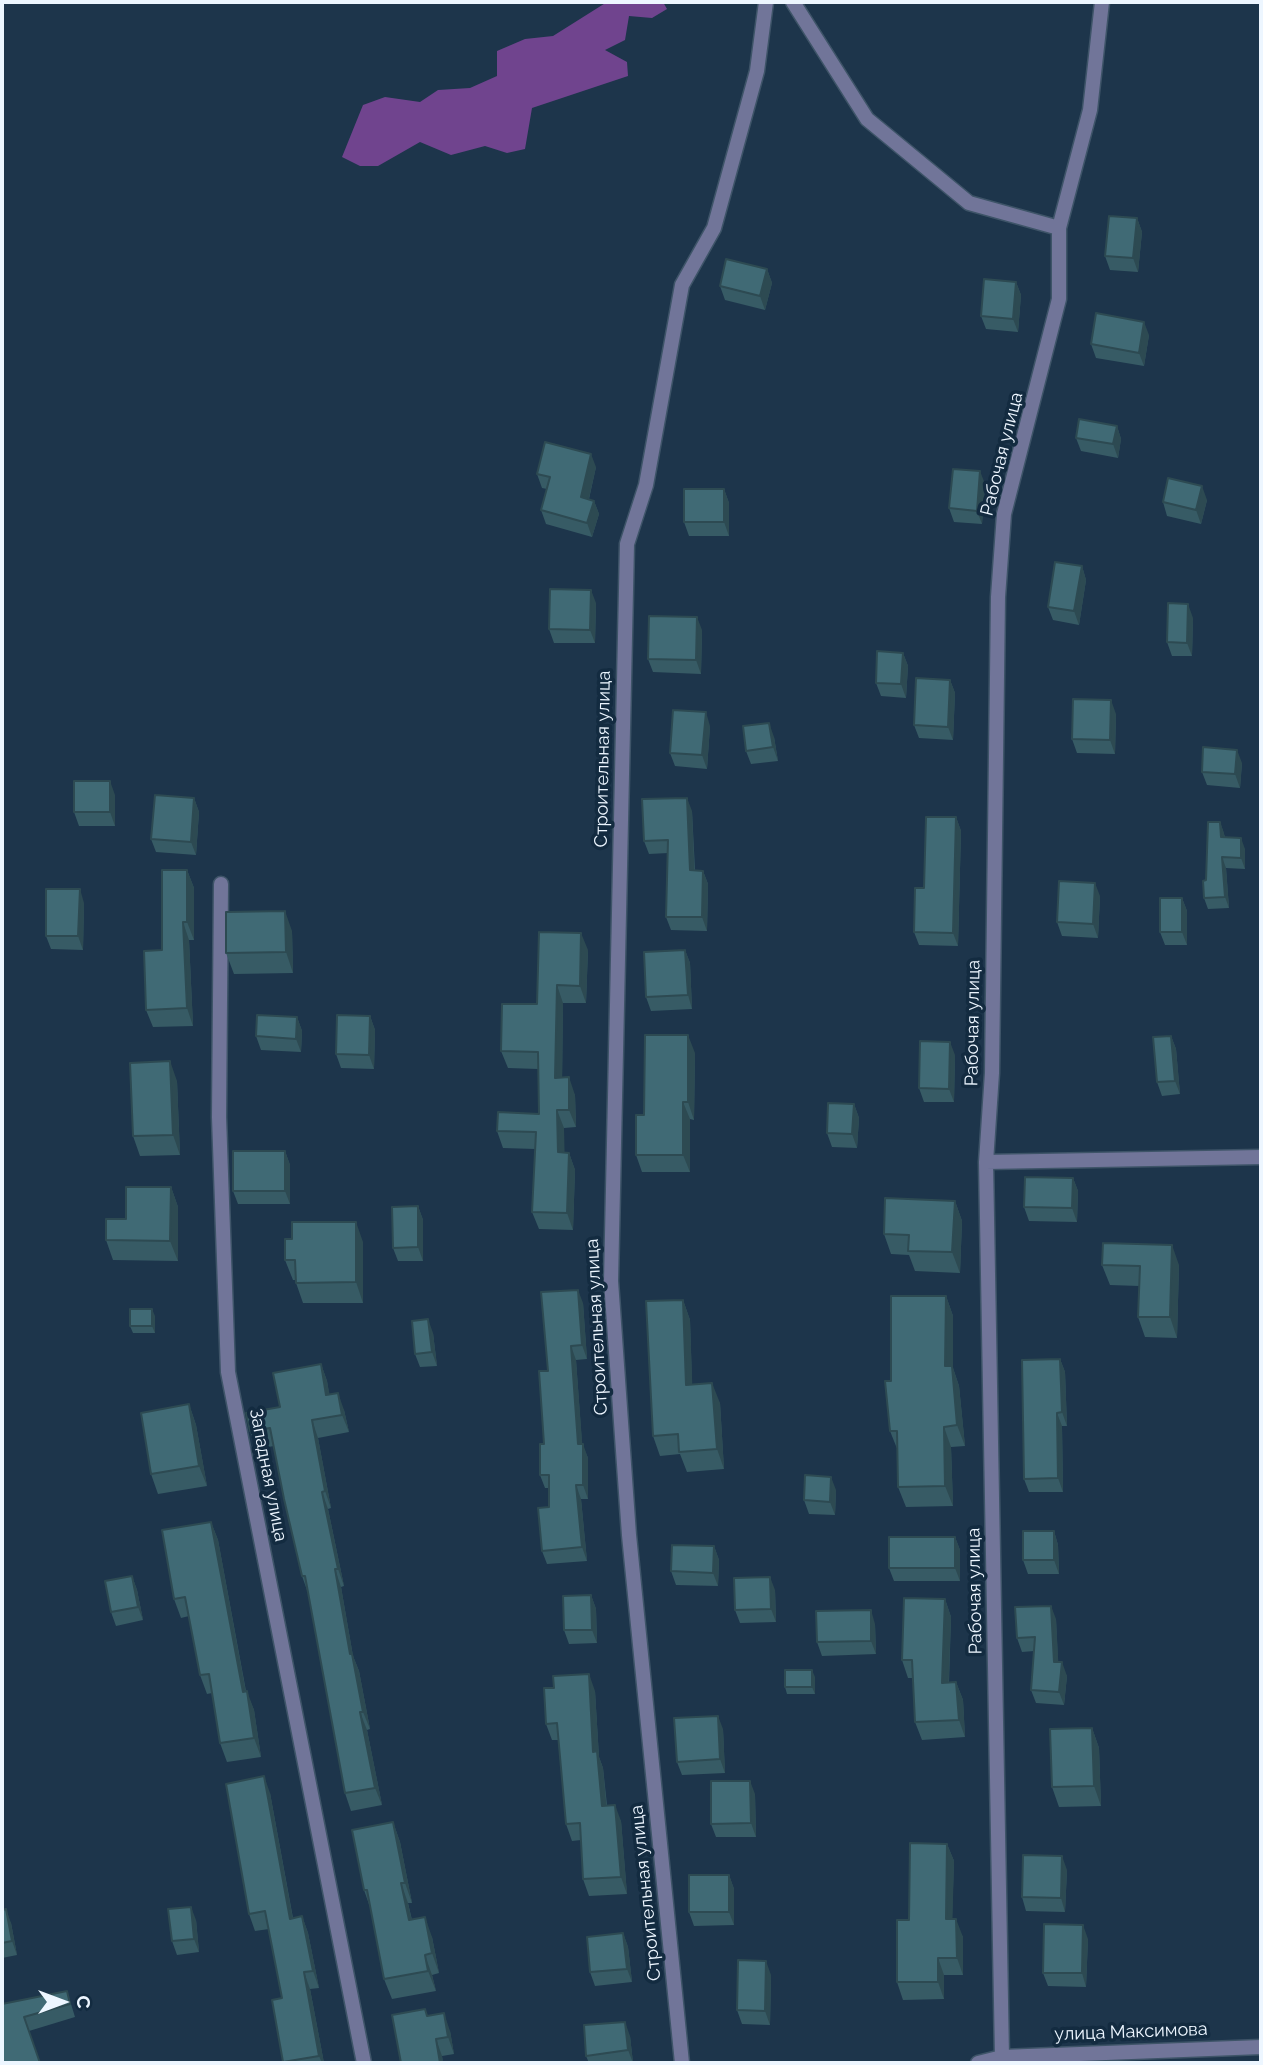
<!DOCTYPE html>
<meta charset="utf-8">
<style>
body{margin:0}
#map{position:relative;width:1263px;height:2065px;overflow:hidden;background:#1d354b;font-family:Raleway,sans-serif}
canvas{display:block}
.frame{position:absolute;inset:0;border:4px solid #edf6ff;pointer-events:none}
.north{position:absolute;left:28px;top:1967px;width:70px;height:70px;-webkit-text-stroke:5px #132b40;paint-order:stroke;rotate:90deg;font-size:19px;font-weight:700;line-height:28px;text-align:center;color:#edf6ff}
.north::after{content:'';display:block;margin:auto;width:24px;height:32px;background:#edf6ff;clip-path:polygon(50% 0,100% 100%,50% 72%,0 100%)}
</style>
<div id="map">
<canvas width="1263" height="2065"></canvas>
<div class="frame"></div>
<div class="north">С</div>
</div>
<script>
const ctx = document.querySelector('canvas').getContext('2d');
ctx.lineJoin = 'round';
function fillPath(path, color) {
  ctx.fillStyle = color;
  ctx.fill(path, 'evenodd');
}
function toPath(rows) {
  const path = new Path2D();
  for (const r of rows) {
    path.moveTo(r[0], r[1]);
    for (let i = 2; i < r.length; i += 2) path.lineTo(r[i], r[i + 1]);
  }
  return path;
}
function stroke(path, color, width, dash) {
  ctx.strokeStyle = color;
  ctx.lineWidth = width;
  ctx.lineCap = dash ? 'butt' : 'round';
  ctx.setLineDash(dash || []);
  ctx.stroke(path);
}
function label(font, color, halo, rows, align = 'center') {
  ctx.font = font + ' Raleway,sans-serif';
  ctx.lineWidth = 7;
  ctx.setLineDash([]);
  ctx.textBaseline = 'middle';
  ctx.strokeStyle = halo;
  ctx.fillStyle = color;
  for (const [text, x, y, turn = 0] of rows) {
    ctx.save();
    ctx.translate(x, y);
    ctx.rotate((+turn || 0) * Math.PI / 180);
    ctx.textAlign = isNaN(turn) ? turn : align;
    if (halo) ctx.strokeText(text, 0, 0);
    ctx.fillText(text, 0, 0);
    ctx.restore();
  }
}
const green = toPath([
 [607,2,663,2,667,9,652,18,629,16,625,40,605,50,627,62,628,76,532,108,525,149,507,153,485,146,451,155,420,142,378,166,360,166,342,157,363,105,385,97,420,102,438,90,470,88,497,76,497,51,525,39,553,36]
]);
const minor = toPath([
 [793,2,867,119,969,203,1059,228],
 [221,884,219,1117,228,1372,364,2063],
 [986,1162,1261,1157],
 [1002,2057,986,1162,992,1073,998,597,1004,514,1059,299,1059,228,1090,110,1102,2],
 [682,2063,629,1535,611,1281,627,544,646,485,682,285,714,228,757,71,766,2],
 [978,2063,1002,2057,1261,2047]
]);
const wall = toPath([
 [1137,218,1142,232,1138,272,1110,270,1105,256],
 [767,269,772,283,765,310,725,300,720,286],
 [1016,282,1021,295,1018,332,986,329,981,316],
 [1149,335,1144,366,1096,358,1091,344],
 [1117,426,1121,439,1118,458,1081,451,1076,438],
 [596,467,589,499,594,501,599,514,592,537,546,524,541,510,547,489,542,488,537,474],
 [985,484,982,524,954,522,949,508],
 [724,489,729,503,729,536,689,536,684,522],
 [1207,500,1201,524,1167,516,1163,502],
 [1082,566,1086,580,1079,625,1053,620,1048,607],
 [596,603,595,643,554,643,549,629],
 [1193,618,1192,656,1172,656,1167,642],
 [702,630,701,674,653,672,648,659],
 [903,653,908,666,906,698,881,696,876,683],
 [950,680,955,693,953,740,919,738,914,725],
 [1116,714,1115,754,1077,753,1072,739],
 [710,726,707,769,675,766,670,753],
 [774,737,778,761,751,764,746,751],
 [1242,763,1240,788,1207,785,1202,772],
 [115,795,115,826,79,826,74,812],
 [194,798,199,812,196,855,156,852,151,839],
 [692,811,695,870,703,871,708,884,707,931,671,930,666,917,668,853,649,854,644,841],
 [956,817,961,831,958,946,919,945,914,932,924,888],
 [1220,822,1225,837,1245,849,1245,869,1226,868,1229,908,1208,909,1204,898,1206,880],
 [187,870,194,888,194,940,189,940,193,1026,153,1027,146,1010,162,950],
 [1100,896,1098,938,1062,936,1057,922],
 [1182,898,1187,911,1187,945,1165,945,1160,932],
 [84,903,83,950,51,949,46,936],
 [292,931,293,973,234,974,226,953],
 [588,950,586,1003,563,1003,562,1077,575,1095,576,1127,564,1128,564,1153,569,1153,575,1170,573,1230,539,1229,532,1212,535,1149,503,1148,497,1131,539,1114,538,1069,508,1068,501,1051],
 [685,950,690,963,692,1009,651,1011,646,997],
 [370,1016,375,1030,374,1069,341,1068,336,1054],
 [297,1017,302,1031,301,1052,261,1050,256,1036],
 [1171,1036,1176,1049,1180,1094,1162,1096,1157,1082],
 [695,1053,694,1120,690,1119,690,1172,642,1172,636,1155,644,1115],
 [955,1055,954,1102,924,1102,919,1088],
 [177,1081,180,1155,140,1156,133,1136],
 [854,1104,859,1118,857,1148,832,1147,827,1133],
 [285,1151,290,1165,290,1204,238,1204,233,1191],
 [1073,1178,1078,1191,1077,1222,1029,1221,1024,1207],
 [171,1187,178,1207,178,1261,113,1260,106,1240,126,1219],
 [955,1201,962,1221,960,1273,915,1271,909,1255,891,1254,884,1234],
 [418,1206,423,1220,423,1261,398,1261,393,1248],
 [363,1242,363,1303,303,1303,295,1280,293,1280,285,1260],
 [1102,1265,1179,1265,1177,1338,1145,1337,1138,1317,1139,1286,1110,1285],
 [946,1296,953,1316,953,1368,959,1386,965,1446,951,1447,953,1506,906,1507,898,1487,898,1451,890,1431,891,1381],
 [683,1300,690,1320,692,1384,720,1403,724,1469,687,1472,680,1454,660,1456,653,1436],
 [583,1303,587,1359,576,1360,582,1444,588,1458,588,1499,581,1499,587,1561,547,1564,542,1551,549,1507,549,1488,545,1488,540,1475,544,1444,548,1371],
 [155,1316,155,1333,133,1333,130,1326],
 [433,1333,437,1366,420,1367,415,1354],
 [1060,1359,1065,1372,1067,1426,1062,1426,1063,1492,1029,1492,1024,1479],
 [321,1364,327,1381,329,1394,344,1410,349,1432,318,1438,331,1508,328,1509,344,1586,341,1587,353,1656,359,1671,370,1729,367,1730,382,1805,351,1811,345,1793,308,1593,302,1576,274,1446,256,1449,250,1431,280,1407],
 [189,1404,196,1425,207,1486,158,1494,151,1474],
 [836,1490,835,1515,809,1514,804,1500],
 [211,1522,218,1540,246,1691,254,1710,261,1757,227,1762,220,1743,212,1693,207,1694,200,1675,189,1616,181,1618,174,1599],
 [1054,1531,1058,1545,1059,1574,1028,1574,1023,1560],
 [955,1537,960,1550,960,1581,894,1581,889,1568],
 [714,1546,719,1560,718,1586,676,1585,671,1571],
 [132,1576,137,1590,143,1620,116,1626,111,1612],
 [775,1590,776,1622,740,1623,735,1610],
 [591,1595,596,1609,597,1643,569,1644,564,1630],
 [945,1599,951,1617,949,1683,956,1682,963,1700,965,1737,922,1740,915,1722,913,1678,908,1678,902,1660],
 [1056,1619,1058,1662,1067,1676,1064,1705,1036,1703,1031,1690,1034,1651,1022,1652,1017,1638],
 [875,1624,876,1654,822,1656,817,1642],
 [815,1677,815,1694,787,1694,785,1687],
 [595,1691,599,1757,603,1768,607,1805,621,1821,627,1894,589,1896,583,1879,581,1840,572,1841,566,1824,558,1740,552,1740,546,1724],
 [1092,1728,1099,1748,1101,1806,1059,1807,1052,1787],
 [723,1729,725,1773,682,1775,677,1762],
 [270,1793,293,1918,302,1916,308,1933,319,1988,310,1989,324,2063,283,2063,272,2000,282,1998,269,1929,255,1931,249,1914],
 [755,1794,756,1837,716,1837,711,1824],
 [393,1822,400,1842,412,1903,408,1903,412,1920,432,1937,439,1973,432,1975,436,1991,392,1999,384,1979,371,1910,364,1890],
 [947,1844,954,1861,952,1919,963,1937,963,1975,944,1975,944,1999,903,2000,897,1982,909,1920],
 [1067,1870,1065,1912,1026,1911,1022,1897],
 [729,1875,734,1889,734,1925,694,1926,689,1912],
 [2,1910,11,1923,17,1955,2,1958],
 [196,1920,199,1952,177,1955,172,1941],
 [623,1933,628,1947,632,1982,595,1986,590,1972],
 [1088,1939,1086,1987,1048,1986,1043,1973],
 [771,1975,770,2025,742,2024,737,2010],
 [67,1991,75,2017,29,2031,2,2004],
 [428,2016,450,2031,454,2054,442,2056,443,2063],
 [630,2036,633,2063,589,2063,586,2056]
]);
const shadedWall = toPath([
 [1137,218,1142,232,1138,272,1133,258],
 [767,269,772,283,765,310,760,296],
 [1016,282,1021,295,1018,332,1013,319],
 [1144,322,1149,335,1144,366,1139,353],
 [1117,426,1121,439,1118,458,1113,444],
 [591,454,596,467,586,511,581,497],
 [980,471,985,484,982,524,977,511],
 [1202,486,1207,500,1201,524,1196,510],
 [724,489,729,503,729,536,724,522],
 [594,501,599,514,592,537,587,523],
 [1082,566,1086,580,1079,625,1074,611],
 [591,590,596,603,595,643,590,630],
 [1188,604,1193,618,1192,656,1187,643],
 [697,617,702,630,701,674,696,660],
 [903,653,908,666,906,698,901,684],
 [950,680,955,693,953,740,948,727],
 [1111,700,1116,714,1115,754,1110,740],
 [706,712,710,726,707,769,702,755],
 [769,723,774,737,778,761,773,747],
 [1237,750,1242,763,1240,788,1235,774],
 [110,781,115,795,115,826,110,812],
 [194,798,199,812,196,855,191,842],
 [687,798,692,811,695,884,690,870],
 [956,817,961,831,958,946,953,933],
 [1220,822,1224,833,1225,848,1221,837],
 [1241,838,1245,849,1245,869,1241,858],
 [1222,857,1226,868,1229,908,1225,897],
 [187,870,194,888,194,940,187,922],
 [703,871,708,884,707,931,702,917],
 [1095,883,1100,896,1098,938,1093,924],
 [80,889,84,903,83,950,78,936],
 [1182,898,1187,911,1187,945,1182,932],
 [285,911,292,931,293,973,286,952],
 [183,922,189,940,193,1026,187,1008],
 [581,933,588,950,586,1003,580,986],
 [685,950,690,963,692,1009,688,995],
 [557,985,563,1003,562,1095,555,1078],
 [370,1016,375,1030,374,1069,369,1055],
 [297,1017,302,1031,301,1052,296,1039],
 [688,1035,695,1053,694,1120,688,1102],
 [1171,1036,1176,1049,1180,1094,1175,1081],
 [950,1042,955,1055,954,1102,949,1089],
 [170,1061,177,1081,180,1155,173,1135],
 [569,1077,575,1095,576,1127,569,1110],
 [683,1102,690,1119,690,1172,683,1155],
 [854,1104,859,1118,857,1148,852,1134],
 [557,1110,564,1128,565,1170,558,1152],
 [285,1151,290,1165,290,1204,285,1191],
 [569,1153,575,1170,573,1230,567,1213],
 [1073,1178,1078,1191,1077,1222,1072,1208],
 [171,1187,178,1207,178,1261,170,1241],
 [955,1201,962,1221,960,1273,952,1252],
 [418,1206,423,1220,423,1261,418,1247],
 [356,1222,363,1242,363,1303,356,1282],
 [1172,1245,1179,1265,1177,1338,1170,1317],
 [578,1290,583,1303,587,1359,582,1345],
 [946,1296,953,1316,953,1368,959,1386,965,1446,957,1425,945,1366],
 [683,1300,690,1320,693,1405,686,1385],
 [152,1309,155,1316,155,1333,152,1326],
 [428,1319,433,1333,437,1366,432,1352],
 [571,1346,576,1360,583,1454,583,1444,588,1458,588,1499,583,1485,578,1444],
 [1060,1359,1065,1372,1067,1426,1062,1412],
 [321,1364,327,1381,333,1412,326,1395],
 [712,1383,720,1403,724,1469,717,1449],
 [338,1393,344,1410,349,1432,342,1415],
 [189,1404,196,1425,207,1486,199,1466],
 [1057,1413,1062,1426,1063,1492,1058,1478],
 [312,1420,318,1438,331,1508,325,1491],
 [944,1427,951,1447,953,1506,945,1486],
 [831,1477,836,1490,835,1515,830,1502],
 [576,1485,581,1499,587,1561,582,1547],
 [322,1492,328,1509,344,1586,338,1569],
 [211,1522,218,1540,249,1709,247,1691,254,1710,261,1757,254,1738,243,1692],
 [1054,1531,1058,1545,1059,1574,1054,1560],
 [955,1537,960,1550,960,1581,955,1568],
 [714,1546,719,1560,718,1586,713,1573],
 [335,1569,341,1587,353,1656,359,1671,370,1729,363,1712,350,1654],
 [132,1576,137,1590,143,1620,138,1607],
 [770,1577,775,1590,776,1622,771,1609],
 [591,1595,596,1609,597,1643,592,1630],
 [945,1599,951,1617,948,1701,942,1683],
 [1051,1606,1056,1619,1059,1675,1054,1662],
 [871,1610,875,1624,876,1654,871,1641],
 [1062,1662,1067,1676,1064,1705,1059,1692],
 [812,1670,815,1677,815,1694,812,1687],
 [589,1674,595,1691,599,1757,603,1768,608,1823,602,1806,593,1752],
 [956,1682,963,1700,965,1737,959,1720],
 [360,1712,367,1730,382,1805,375,1788],
 [718,1716,723,1729,725,1773,720,1759],
 [1092,1728,1099,1748,1101,1806,1094,1786],
 [264,1776,270,1793,296,1936,290,1919],
 [750,1781,755,1794,756,1837,751,1823],
 [615,1805,621,1821,627,1894,621,1877],
 [393,1822,400,1842,412,1903,405,1883],
 [947,1844,954,1861,952,1937,946,1919],
 [1062,1856,1067,1870,1065,1912,1061,1898],
 [729,1875,734,1889,734,1925,729,1912],
 [401,1883,408,1903,416,1940,409,1920],
 [191,1907,196,1920,199,1952,194,1939],
 [6,1909,11,1923,17,1955,12,1941],
 [302,1916,308,1933,319,1988,313,1971],
 [425,1917,432,1937,439,1973,432,1953],
 [956,1919,963,1937,963,1975,957,1958],
 [1083,1925,1088,1939,1086,1987,1082,1973],
 [623,1933,628,1947,632,1982,627,1969],
 [425,1955,432,1975,436,1991,428,1971],
 [938,1958,944,1975,944,1999,938,1982],
 [766,1961,771,1975,770,2025,765,2011],
 [304,1972,310,1989,324,2063,322,2063,319,2056],
 [444,2013,450,2031,454,2054,448,2037],
 [625,2022,630,2036,633,2063,628,2050],
 [436,2039,442,2056,443,2063,440,2063]
]);
const building = toPath([
 [1109,216,1137,218,1133,258,1105,256,1109,216],
 [726,259,767,269,760,296,720,286,726,259],
 [984,279,1016,282,1013,319,981,316,984,279],
 [1096,313,1144,322,1139,353,1091,344,1096,313],
 [1079,419,1117,426,1113,444,1076,438,1079,419],
 [545,442,591,454,581,497,594,501,587,523,541,510,550,477,537,474,545,442],
 [953,469,980,471,977,511,949,508,953,469],
 [1168,478,1202,486,1196,510,1163,502,1168,478],
 [684,489,724,489,724,522,684,522,684,489],
 [1055,562,1082,566,1074,611,1048,607,1055,562],
 [550,589,591,590,590,630,549,629,550,589],
 [1168,603,1188,604,1187,643,1167,642,1168,603],
 [649,616,697,617,696,660,648,659,649,616],
 [877,651,903,653,901,684,876,683,877,651],
 [916,678,950,680,948,727,914,725,916,678],
 [1073,699,1111,700,1110,740,1072,739,1073,699],
 [673,710,706,712,702,755,670,753,673,710],
 [769,723,773,747,746,751,743,726,769,723],
 [1203,747,1237,750,1235,774,1202,772,1203,747],
 [74,781,110,781,110,812,74,812,74,781],
 [155,795,194,798,191,842,151,839,155,795],
 [687,798,690,870,703,871,702,917,666,917,668,840,644,841,642,799,687,798],
 [926,817,956,817,953,933,914,932,915,888,924,888,926,817],
 [1208,822,1220,822,1221,837,1241,838,1241,858,1222,857,1225,897,1204,898,1203,881,1206,880,1208,822],
 [162,870,187,870,187,922,183,922,187,1008,146,1010,144,951,162,950,162,870],
 [1059,881,1095,883,1093,924,1057,922,1059,881],
 [46,889,80,889,78,936,46,936,46,889],
 [1160,898,1182,898,1182,932,1160,932,1160,898],
 [285,911,286,952,226,953,226,912,285,911],
 [539,932,581,933,580,986,557,985,555,1078,569,1077,569,1110,557,1110,558,1152,569,1153,567,1213,532,1212,536,1132,497,1131,498,1112,539,1114,538,1052,501,1051,502,1004,537,1004,539,932],
 [685,950,688,995,646,997,644,952,685,950],
 [257,1015,297,1017,296,1039,256,1036,257,1015],
 [337,1015,370,1016,369,1055,336,1054,337,1015],
 [645,1035,688,1035,688,1102,683,1102,683,1155,636,1155,636,1115,644,1115,645,1035],
 [1171,1036,1175,1081,1157,1082,1153,1037,1171,1036],
 [920,1041,950,1042,949,1089,919,1088,920,1041],
 [170,1061,173,1135,133,1136,130,1063,170,1061],
 [828,1103,854,1104,852,1134,827,1133,828,1103],
 [233,1151,285,1151,285,1191,233,1191,233,1151],
 [1025,1177,1073,1178,1072,1208,1024,1207,1025,1177],
 [126,1187,171,1187,170,1241,106,1240,106,1219,126,1219,126,1187],
 [885,1198,955,1201,952,1252,908,1251,909,1235,884,1234,885,1198],
 [418,1206,418,1247,393,1248,392,1207,418,1206],
 [292,1222,356,1222,356,1282,296,1283,295,1260,285,1260,285,1239,292,1239,292,1222],
 [1103,1243,1172,1245,1170,1317,1138,1317,1140,1266,1102,1265,1103,1243],
 [578,1290,582,1345,571,1346,578,1444,583,1444,583,1485,576,1485,582,1547,542,1551,538,1508,549,1507,549,1475,540,1475,540,1444,544,1444,539,1371,548,1371,541,1292,578,1290],
 [891,1296,946,1296,945,1366,952,1366,957,1425,944,1427,945,1486,898,1487,897,1431,890,1431,885,1381,891,1381,891,1296],
 [683,1300,686,1385,712,1383,717,1449,679,1452,678,1434,653,1436,646,1301,683,1300],
 [130,1309,152,1309,152,1326,130,1326,130,1309],
 [428,1319,432,1352,415,1354,412,1321,428,1319],
 [1060,1359,1062,1412,1057,1413,1058,1478,1024,1479,1022,1360,1060,1359],
 [321,1364,326,1395,338,1393,342,1415,312,1420,325,1491,322,1492,338,1569,335,1569,350,1654,352,1654,363,1712,360,1712,375,1788,345,1793,305,1576,302,1576,284,1499,270,1428,250,1431,246,1413,280,1407,273,1373,321,1364],
 [189,1404,199,1466,151,1474,141,1413,189,1404],
 [805,1475,831,1477,830,1502,804,1500,805,1475],
 [211,1522,243,1692,247,1691,254,1738,220,1743,209,1674,200,1675,185,1597,174,1599,162,1530,211,1522],
 [1023,1531,1054,1531,1054,1560,1023,1560,1023,1531],
 [889,1537,955,1537,955,1568,889,1568,889,1537],
 [672,1545,714,1546,713,1573,671,1571,672,1545],
 [132,1576,138,1607,111,1612,105,1581,132,1576],
 [770,1577,771,1609,735,1610,734,1578,770,1577],
 [591,1595,592,1630,564,1630,563,1596,591,1595],
 [904,1598,945,1599,942,1683,956,1682,959,1720,915,1722,912,1660,902,1660,904,1598],
 [1051,1606,1054,1662,1062,1662,1059,1692,1031,1690,1035,1637,1017,1638,1015,1607,1051,1606],
 [871,1610,871,1641,817,1642,816,1611,871,1610],
 [785,1670,812,1670,812,1687,785,1687,785,1670],
 [589,1674,593,1752,597,1751,602,1806,615,1805,621,1877,583,1879,580,1823,566,1824,557,1723,546,1724,544,1688,554,1688,553,1676,589,1674],
 [718,1716,720,1759,677,1762,674,1718,718,1716],
 [1092,1728,1094,1786,1052,1787,1050,1729,1092,1728],
 [264,1776,290,1919,302,1916,313,1971,304,1972,319,2056,283,2062,272,2000,282,1998,265,1911,249,1914,226,1784,264,1776],
 [711,1781,750,1781,751,1823,711,1824,711,1781],
 [393,1822,405,1883,401,1883,409,1920,425,1917,432,1953,425,1955,428,1971,384,1979,367,1890,364,1890,352,1830,393,1822],
 [910,1843,947,1844,946,1919,956,1919,957,1958,938,1958,938,1982,897,1982,897,1920,909,1920,910,1843],
 [1023,1855,1062,1856,1061,1898,1022,1897,1023,1855],
 [689,1875,729,1875,729,1912,689,1912,689,1875],
 [191,1907,194,1939,172,1941,168,1909,191,1907],
 [6,1909,12,1941,2,1943,2,1910,6,1909],
 [1044,1924,1083,1925,1082,1973,1043,1973,1044,1924],
 [623,1933,627,1969,590,1972,587,1937,623,1933],
 [738,1960,766,1961,765,2011,737,2010,738,1960],
 [67,1991,70,2004,24,2017,40,2063,2,2063,2,2004,67,1991],
 [425,2009,427,2016,444,2013,448,2037,436,2039,440,2063,401,2063,392,2015,425,2009],
 [625,2022,628,2050,586,2056,584,2025,625,2022]
]);
const streetNames = [
 ["Рабочая улица",1002,454,-76],
 ["Строительная улица",603,759,-89],
 ["Рабочая улица",973,1023,-89],
 ["Строительная улица",597,1327,-93],
 ["Западная улица",268,1475,79],
 ["Рабочая улица",975,1591,-91],
 ["Строительная улица",646,1893,-96],
 ["улица Максимова",1131,2032,-2]
];
fillPath(green, '#70448e');
stroke(minor, '#3e5468', 17);
stroke(minor, '#717599', 14);
fillPath(wall, '#375b65');
fillPath(shadedWall, '#2d4a52');
fillPath(building, '#406a75');
stroke(building, '#2d4a52', 2);
label('18px', '#edf6ff', '#132b40', streetNames);
</script>
